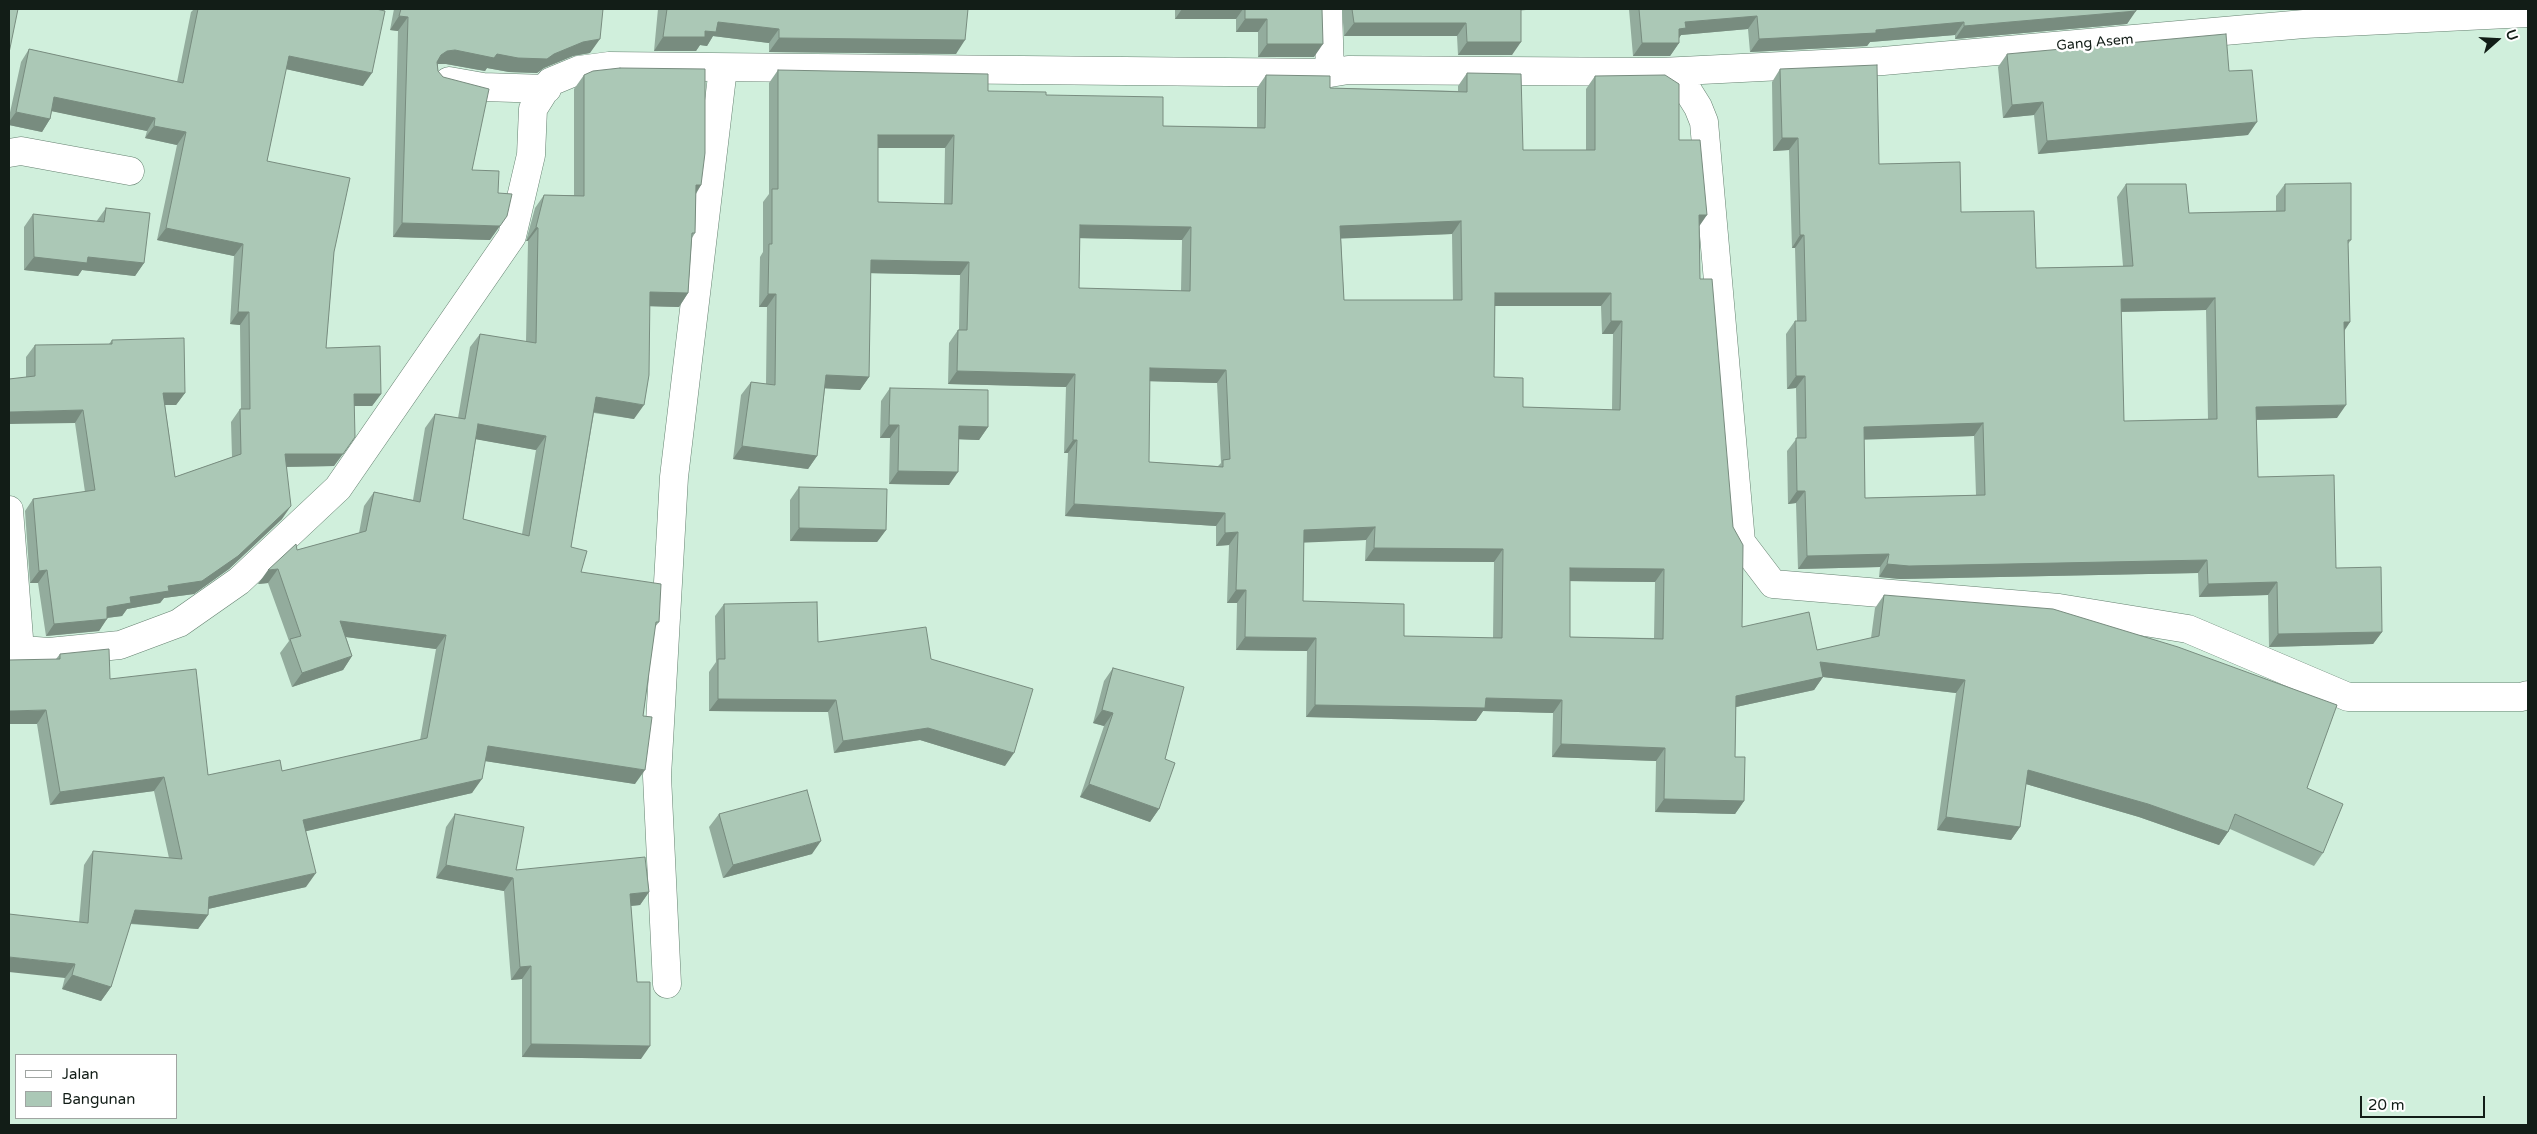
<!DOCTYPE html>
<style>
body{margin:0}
#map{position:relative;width:2537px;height:1134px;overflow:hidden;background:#d0efdc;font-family:"Varela Round",sans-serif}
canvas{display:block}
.frame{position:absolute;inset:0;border:10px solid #121d17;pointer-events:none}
.legend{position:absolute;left:15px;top:1054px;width:162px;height:65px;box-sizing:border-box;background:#fff;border:1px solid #a0a5a2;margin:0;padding:6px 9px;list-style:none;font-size:15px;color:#121d17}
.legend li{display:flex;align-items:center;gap:10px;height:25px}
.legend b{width:25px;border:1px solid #a0a5a2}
.north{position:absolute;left:2472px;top:15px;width:50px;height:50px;-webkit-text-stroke:4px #fff;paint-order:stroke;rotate:71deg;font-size:14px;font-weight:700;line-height:20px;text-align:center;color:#121d17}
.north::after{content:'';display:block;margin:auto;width:18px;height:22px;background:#121d17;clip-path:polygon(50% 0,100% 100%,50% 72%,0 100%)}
.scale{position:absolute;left:2360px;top:1096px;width:125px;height:22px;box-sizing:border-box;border:2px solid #121d17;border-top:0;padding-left:6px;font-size:15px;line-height:18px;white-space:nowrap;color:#121d17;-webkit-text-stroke:4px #fff;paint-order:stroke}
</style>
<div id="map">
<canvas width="2537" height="1134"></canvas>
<div class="frame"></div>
<ul class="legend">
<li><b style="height:6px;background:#fff"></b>Jalan</li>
<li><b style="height:14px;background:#abc8b6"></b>Bangunan</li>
</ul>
<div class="north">U</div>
<div class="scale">20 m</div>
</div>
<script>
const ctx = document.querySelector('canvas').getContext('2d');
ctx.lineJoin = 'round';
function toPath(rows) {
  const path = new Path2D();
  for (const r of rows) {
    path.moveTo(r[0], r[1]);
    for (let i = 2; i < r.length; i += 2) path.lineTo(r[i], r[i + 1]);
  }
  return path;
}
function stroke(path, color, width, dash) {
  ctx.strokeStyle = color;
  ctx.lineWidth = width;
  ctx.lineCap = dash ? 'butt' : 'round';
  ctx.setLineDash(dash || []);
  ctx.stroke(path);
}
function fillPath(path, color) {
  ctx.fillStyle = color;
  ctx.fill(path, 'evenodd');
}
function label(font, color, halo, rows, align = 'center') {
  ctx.font = font + ' "Varela Round",sans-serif';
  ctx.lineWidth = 5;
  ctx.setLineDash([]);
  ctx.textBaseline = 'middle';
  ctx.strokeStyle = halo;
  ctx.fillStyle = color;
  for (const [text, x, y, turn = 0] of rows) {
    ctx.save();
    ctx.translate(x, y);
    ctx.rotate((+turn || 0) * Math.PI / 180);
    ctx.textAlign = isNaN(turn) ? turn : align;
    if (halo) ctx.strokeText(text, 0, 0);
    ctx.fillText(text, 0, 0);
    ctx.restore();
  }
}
const minor = toPath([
 [1328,9,1330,73],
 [1661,72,1883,61,2304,24,2528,13],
 [449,81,483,87,547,89],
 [9,153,21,151,130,171],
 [9,510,20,651],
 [9,649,49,652,120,645,179,623,239,581,338,488,512,236,531,155,533,109,550,82,579,70,609,66,1330,73,1348,70,1661,72,1688,91,1698,107,1704,122,1741,542,1773,584,2059,608,2188,629,2348,697,2521,697,2528,695],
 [667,984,657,776,674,477,723,68]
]);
const wall = toPath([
 [194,9,376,9,363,86,286,69,267,161,334,252,326,348,381,394,372,406,354,406,334,466,287,467,282,519,229,569,194,594,164,598,160,603,127,609,122,616,107,618,99,631,46,636,38,583,30,583,25,511,33,499,85,492,75,423,26,377,26,357,35,345,109,344,112,340,185,393,176,405,165,405,175,477,232,457,231,422,240,409,241,409,240,325,230,324,234,256,157,240,177,145,145,138,147,131,52,111,50,119,42,132,9,125,9,117,21,62,29,49,177,82,191,12],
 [394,9,603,9,590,53,573,56,544,68,537,73,509,72,487,68,485,71,446,64,438,64,438,71,472,170,490,240,393,237,398,31,390,30],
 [658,9,968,9,956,54,769,52,769,43,713,36,707,46,700,45,696,51,654,51],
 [1175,9,1322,9,1314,57,1258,57,1258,32,1236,32,1236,19,1175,19],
 [1342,9,1540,9,1521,10,1512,55,1458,55,1457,36,1344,36],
 [1629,9,2136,9,2127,24,1955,39,1955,35,1870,42,1867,46,1750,52,1748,29,1681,35,1679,38,1679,43,1670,56,1633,56],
 [2007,54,2229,71,2248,135,2038,154,2034,115,2003,118,1998,67],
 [1780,69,1879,164,1961,212,2036,268,2123,266,2117,197,2126,184,2189,213,2276,211,2276,196,2285,184,2351,240,2348,244,2350,322,2345,330,2337,418,2256,420,2258,477,2336,568,2382,632,2373,644,2269,647,2268,595,2199,597,2198,573,1900,579,1879,577,1880,567,1798,569,1796,503,1788,504,1787,451,1797,438,1796,388,1787,389,1786,334,1795,321,1797,321,1795,248,1792,248,1789,150,1773,151,1772,82],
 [2206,310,2208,419,2124,421,2121,312],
 [1974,436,1976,495,1865,498,1864,439],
 [778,70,988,91,1046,95,1163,126,1257,127,1257,88,1266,75,1330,88,1458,91,1458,86,1467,73,1523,150,1586,150,1586,89,1595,76,1679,140,1699,226,1700,279,1733,527,1742,627,1817,650,1871,638,1875,608,1884,595,2307,788,2323,853,2314,866,2230,829,2228,832,2219,845,2139,817,2026,784,2020,827,2011,840,1937,830,1956,693,1823,677,1814,690,1736,707,1735,757,1744,801,1735,814,1655,812,1656,761,1552,757,1553,713,1483,711,1476,721,1306,717,1307,651,1236,650,1237,603,1227,603,1229,545,1216,546,1216,526,1065,516,1068,453,1064,453,1066,387,948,384,949,343,958,330,959,330,960,275,871,273,869,377,860,390,825,388,817,456,808,469,733,459,741,395,751,382,766,384,767,307,759,307,760,257,763,252,763,202,769,194,769,83],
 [878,148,945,148,944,204,878,202],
 [1452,234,1453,300,1344,300,1341,238],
 [1080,238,1182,240,1181,291,1079,288],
 [1495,306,1601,306,1602,334,1613,334,1612,410,1523,407,1494,377],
 [1149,381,1217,383,1221,463,1218,466,1149,462],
 [1366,540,1365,561,1494,562,1493,638,1404,636,1303,601,1304,542],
 [1570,581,1655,582,1654,638,1570,637],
 [584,75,701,185,696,194,695,233,692,238,688,293,679,307,650,306,634,419,594,413,571,547,581,572,659,622,655,627,643,716,635,784,485,761,472,793,306,831,306,887,208,909,208,915,198,929,130,924,111,987,101,1001,62,989,79,922,84,865,93,851,169,858,154,791,50,805,37,724,56,659,60,654,110,679,208,775,282,771,420,740,436,649,346,637,352,656,343,670,292,687,280,653,289,641,268,583,258,584,297,550,359,533,364,506,374,492,413,500,425,428,435,414,458,418,470,347,480,334,526,342,528,241,526,241,535,208,544,195,574,195,574,89],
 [476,439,536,450,522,534,463,519],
 [106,208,144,263,135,276,82,270,78,276,24,270,24,227,33,214,96,222],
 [890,388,988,427,979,440,959,439,949,485,889,484,890,438,880,438,881,401],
 [799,487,886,530,877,542,790,541,790,500],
 [724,604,818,642,931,659,1005,766,920,740,834,753,828,712,709,711,709,672,716,662,715,616],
 [1113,668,1165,759,1159,809,1150,822,1080,797,1104,726,1093,723,1104,681],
 [455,814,516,870,649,892,640,905,631,906,641,1059,522,1057,522,979,511,980,504,891,436,878,446,827],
 [719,814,812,854,723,878,709,827]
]);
const shadedWall = toPath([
 [1182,9,1243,9,1236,19,1175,19],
 [1514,9,1540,9,1512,11],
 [2136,11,2127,24,1955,39,1964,26],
 [399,16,408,17,398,31,390,30],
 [1757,16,1748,29,1681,35,1677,41,1679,29,1685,22],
 [1245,19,1267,19,1258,32,1236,32],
 [718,22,779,29,769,43,713,36,707,46,700,45,696,51,654,51,663,37,705,31],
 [1964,22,1955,35,1870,42,1867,46,1750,52,1759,39],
 [1354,23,1466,23,1457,36,1344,36],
 [779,38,965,40,956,54,769,52],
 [600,39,590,53,573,56,544,68,537,73,509,72,487,68,485,71,446,64,438,64,431,69,441,55,447,51,455,50,497,54,554,54,583,42],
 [1467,42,1521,42,1512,55,1458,55],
 [1642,43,1679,43,1670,56,1633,56],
 [1267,44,1323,44,1314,57,1258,57],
 [289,56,372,73,363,86,281,68],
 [54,97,155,118,147,131,46,110],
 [2043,102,2034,115,2003,118,2012,105],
 [16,112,50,119,42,132,9,125,9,122],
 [2257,122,2248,135,2038,154,2047,141],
 [154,126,186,132,177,145,145,138],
 [878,135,954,135,945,148,869,148],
 [1782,138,1798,138,1789,150,1773,151],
 [696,185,701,185,692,199],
 [1699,215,1707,215,1698,228],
 [1461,221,1452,234,1331,239,1340,226],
 [402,223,500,226,490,240,393,237],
 [1080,225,1191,227,1182,240,1071,238],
 [536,227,538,228,528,241,526,241],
 [166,228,243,244,234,256,157,240],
 [1800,235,1804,235,1795,248,1792,248],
 [34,257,88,257,144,263,135,276,82,270,78,276,24,270],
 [871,260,969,262,960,275,862,273],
 [650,292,688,293,679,307,640,306],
 [1495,293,1611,293,1601,306,1486,306],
 [768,294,776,294,767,307,759,307],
 [2215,298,2206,310,2112,312,2121,299],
 [238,312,249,312,240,325,230,324],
 [1611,321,1622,321,1613,334,1602,334],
 [2344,322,2350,322,2341,335],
 [1150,368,1226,370,1217,383,1141,381],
 [957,371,1075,374,1066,387,948,384],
 [826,375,869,377,860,390,817,388],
 [1796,376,1805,376,1796,388,1787,389],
 [163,393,185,393,176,405,155,405],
 [354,394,381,394,372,406,345,406],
 [596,397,644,405,634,419,587,411],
 [2346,405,2337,418,2247,420,2256,407],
 [83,410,75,423,9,424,9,412],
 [1983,423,1974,436,1855,440,1864,427],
 [478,424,546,436,536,450,469,438],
 [889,425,899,425,890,438,880,438],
 [959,426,988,427,979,440,950,439],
 [1073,440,1077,440,1068,453,1064,453],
 [742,446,817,456,808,469,733,459],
 [285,454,343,454,334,466,277,467],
 [898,471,958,472,949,485,889,484],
 [1797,491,1805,491,1796,503,1788,504],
 [1074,504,1225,513,1216,526,1065,516],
 [291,506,282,519,229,569,194,594,164,598,160,603,127,609,122,616,98,619,107,607,130,597,168,586],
 [1375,527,1366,540,1295,543,1304,530],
 [799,528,886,530,877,542,790,541],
 [1238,532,1229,545,1216,546,1225,533],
 [1374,548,1503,549,1494,562,1365,561],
 [1889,554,1880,567,1798,569,1807,556],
 [2207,560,2198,573,1900,579,1879,577,1887,564],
 [1570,568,1664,569,1655,582,1561,581],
 [278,569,268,583,258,584,268,570],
 [47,570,38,583,30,583,39,571],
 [2277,582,2268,595,2199,597,2208,584],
 [1236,590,1246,590,1237,603,1227,603],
 [107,619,99,631,46,636,54,624],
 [340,621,446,635,436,649,331,635],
 [2382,632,2373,644,2269,647,2278,634],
 [1245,637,1316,638,1307,651,1236,650],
 [352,656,343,670,292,687,302,673],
 [1820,662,1965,680,1956,693,1823,677,1814,690,1727,709,1736,696],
 [1486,698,1562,700,1553,713,1483,711,1476,721,1306,717,1315,705],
 [718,699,836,700,828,712,709,711],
 [46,710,37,724,9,724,9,711],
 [1102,710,1113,713,1104,726,1093,723],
 [928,728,1014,753,1005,766,920,740,834,753,843,741],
 [1561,744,1665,748,1656,761,1552,757],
 [488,746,645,770,635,784,478,760],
 [2028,770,2148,804,2228,832,2219,845,2139,817,2019,782],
 [164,777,154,791,50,805,60,792],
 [482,779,472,793,294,834,303,820],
 [1089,784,1159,809,1150,822,1080,797],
 [1664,799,1744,801,1735,814,1655,812],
 [1946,817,2020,827,2011,840,1937,830],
 [821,841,812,854,723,878,733,865],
 [446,865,513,878,504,891,436,878],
 [316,873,306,887,199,911,209,897],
 [649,892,640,905,620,907,630,894],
 [135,910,208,915,198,929,125,923],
 [9,957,75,964,65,978,9,972],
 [531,966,522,979,511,980,520,967],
 [72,975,111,987,101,1001,62,989],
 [531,1044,650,1046,641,1059,522,1057]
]);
const building = toPath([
 [9,9,18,9,9,53,9,9],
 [198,9,376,9,385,11,372,73,289,56,267,161,350,178,334,252,326,348,380,346,381,394,354,394,355,437,343,454,285,454,291,506,238,556,202,581,168,586,169,591,130,597,131,603,107,607,107,619,54,624,47,570,39,571,33,499,95,490,83,410,9,412,9,379,35,376,35,345,112,344,112,340,184,338,185,393,163,393,175,477,241,454,240,409,250,409,249,312,238,312,243,244,166,228,186,132,154,126,155,118,54,97,50,119,16,112,29,49,183,83,198,9],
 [401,9,603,9,600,39,583,42,554,54,547,59,518,58,497,54,494,58,455,50,447,51,441,55,437,62,438,71,443,77,489,89,472,170,499,171,498,193,512,194,507,216,500,226,402,223,408,17,399,16,401,9],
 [667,9,968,9,965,40,779,38,779,29,718,22,716,32,705,31,705,37,663,37,667,9],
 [1245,9,1322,9,1323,44,1267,44,1267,19,1245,19,1245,9],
 [1352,9,1521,9,1521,42,1467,42,1466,23,1354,23,1352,9],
 [1639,9,2136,9,2136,11,1964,26,1964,22,1876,30,1876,33,1759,39,1757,16,1685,22,1686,28,1679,29,1679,43,1642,43,1639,9],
 [2226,34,2229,71,2252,70,2257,122,2047,141,2043,102,2012,105,2007,54,2226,34],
 [1877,65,1879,164,1960,162,1961,212,2034,211,2036,268,2133,266,2126,184,2186,184,2189,213,2285,211,2285,184,2351,183,2351,240,2348,240,2350,322,2344,322,2346,405,2256,407,2258,477,2334,475,2336,568,2381,567,2382,632,2278,634,2277,582,2208,584,2207,560,1909,566,1887,564,1889,554,1807,556,1805,491,1797,491,1796,438,1806,438,1805,376,1796,376,1795,321,1806,321,1804,235,1800,235,1798,138,1782,138,1780,69,1877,65],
 [2215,298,2217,419,2124,421,2121,299,2215,298],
 [1983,423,1985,495,1865,498,1864,427,1983,423],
 [620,68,705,69,705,153,701,185,696,185,695,233,692,233,688,293,650,292,649,375,644,405,596,397,571,547,587,551,581,572,661,584,659,622,656,622,643,716,652,717,645,770,488,746,482,779,303,820,316,873,209,897,208,915,135,910,111,987,72,975,75,964,9,957,9,914,88,923,93,851,182,859,164,777,60,792,46,710,9,711,9,660,60,659,60,654,109,649,110,679,196,669,208,775,280,760,282,771,427,738,446,635,340,621,352,656,302,673,290,639,301,636,278,569,268,570,296,544,297,550,366,531,374,492,420,502,435,414,465,419,480,334,536,343,538,228,536,227,544,195,584,196,584,75,593,71,620,68],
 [478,424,546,436,529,536,463,519,478,424],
 [778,70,988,74,988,91,1046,92,1046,95,1163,97,1163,126,1265,128,1266,75,1330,76,1330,88,1467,92,1467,73,1521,74,1523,150,1595,150,1595,76,1665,75,1679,84,1679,140,1700,140,1707,215,1699,215,1700,279,1712,279,1733,527,1743,545,1742,627,1809,612,1817,650,1879,636,1884,595,2053,609,2178,647,2337,705,2307,788,2343,804,2323,853,2235,814,2228,832,2148,804,2028,770,2020,827,1946,817,1965,680,1820,662,1823,677,1736,696,1735,757,1745,757,1744,801,1664,799,1665,748,1561,744,1562,700,1486,698,1485,708,1315,705,1316,638,1245,637,1246,590,1236,590,1238,532,1225,533,1225,513,1074,504,1077,440,1073,440,1075,374,957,371,958,330,967,330,969,262,871,260,869,377,826,375,817,456,742,446,751,382,775,385,776,294,768,294,769,244,772,244,772,189,778,189,778,70],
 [878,135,954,135,952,204,878,202,878,135],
 [1461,221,1462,300,1344,300,1340,226,1461,221],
 [1080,225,1191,227,1190,291,1079,288,1080,225],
 [1495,293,1611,293,1611,321,1622,321,1620,410,1523,407,1523,378,1494,377,1495,293],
 [1150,368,1226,370,1230,459,1223,460,1223,467,1149,462,1150,368],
 [1375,527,1374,548,1503,549,1502,638,1404,636,1404,604,1303,601,1304,530,1375,527],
 [1570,568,1664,569,1663,639,1570,637,1570,568],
 [106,208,150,213,144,263,88,257,87,263,34,257,33,214,104,222,106,208],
 [890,388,988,390,988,427,959,426,958,472,898,471,899,425,889,425,890,388],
 [799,487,887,489,886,530,799,528,799,487],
 [817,602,818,642,926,627,931,659,1033,689,1014,753,928,728,843,741,836,700,718,699,718,659,725,659,724,604,817,602],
 [1113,668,1184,687,1165,759,1175,763,1159,809,1089,784,1113,713,1102,710,1113,668],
 [807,790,821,841,733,865,719,814,807,790],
 [455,814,524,827,516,870,645,857,649,892,630,894,637,982,650,982,650,1046,531,1044,531,966,520,967,513,878,446,865,455,814]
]);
const streetNames = [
 ["Gang Asem",2095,43,-5]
];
stroke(minor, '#658170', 29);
stroke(minor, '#fff', 28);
fillPath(wall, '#93ac9d');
fillPath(shadedWall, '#788c7f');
fillPath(building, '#abc8b6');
stroke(building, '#788c7f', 1);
label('14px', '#121d17', '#fff', streetNames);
</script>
